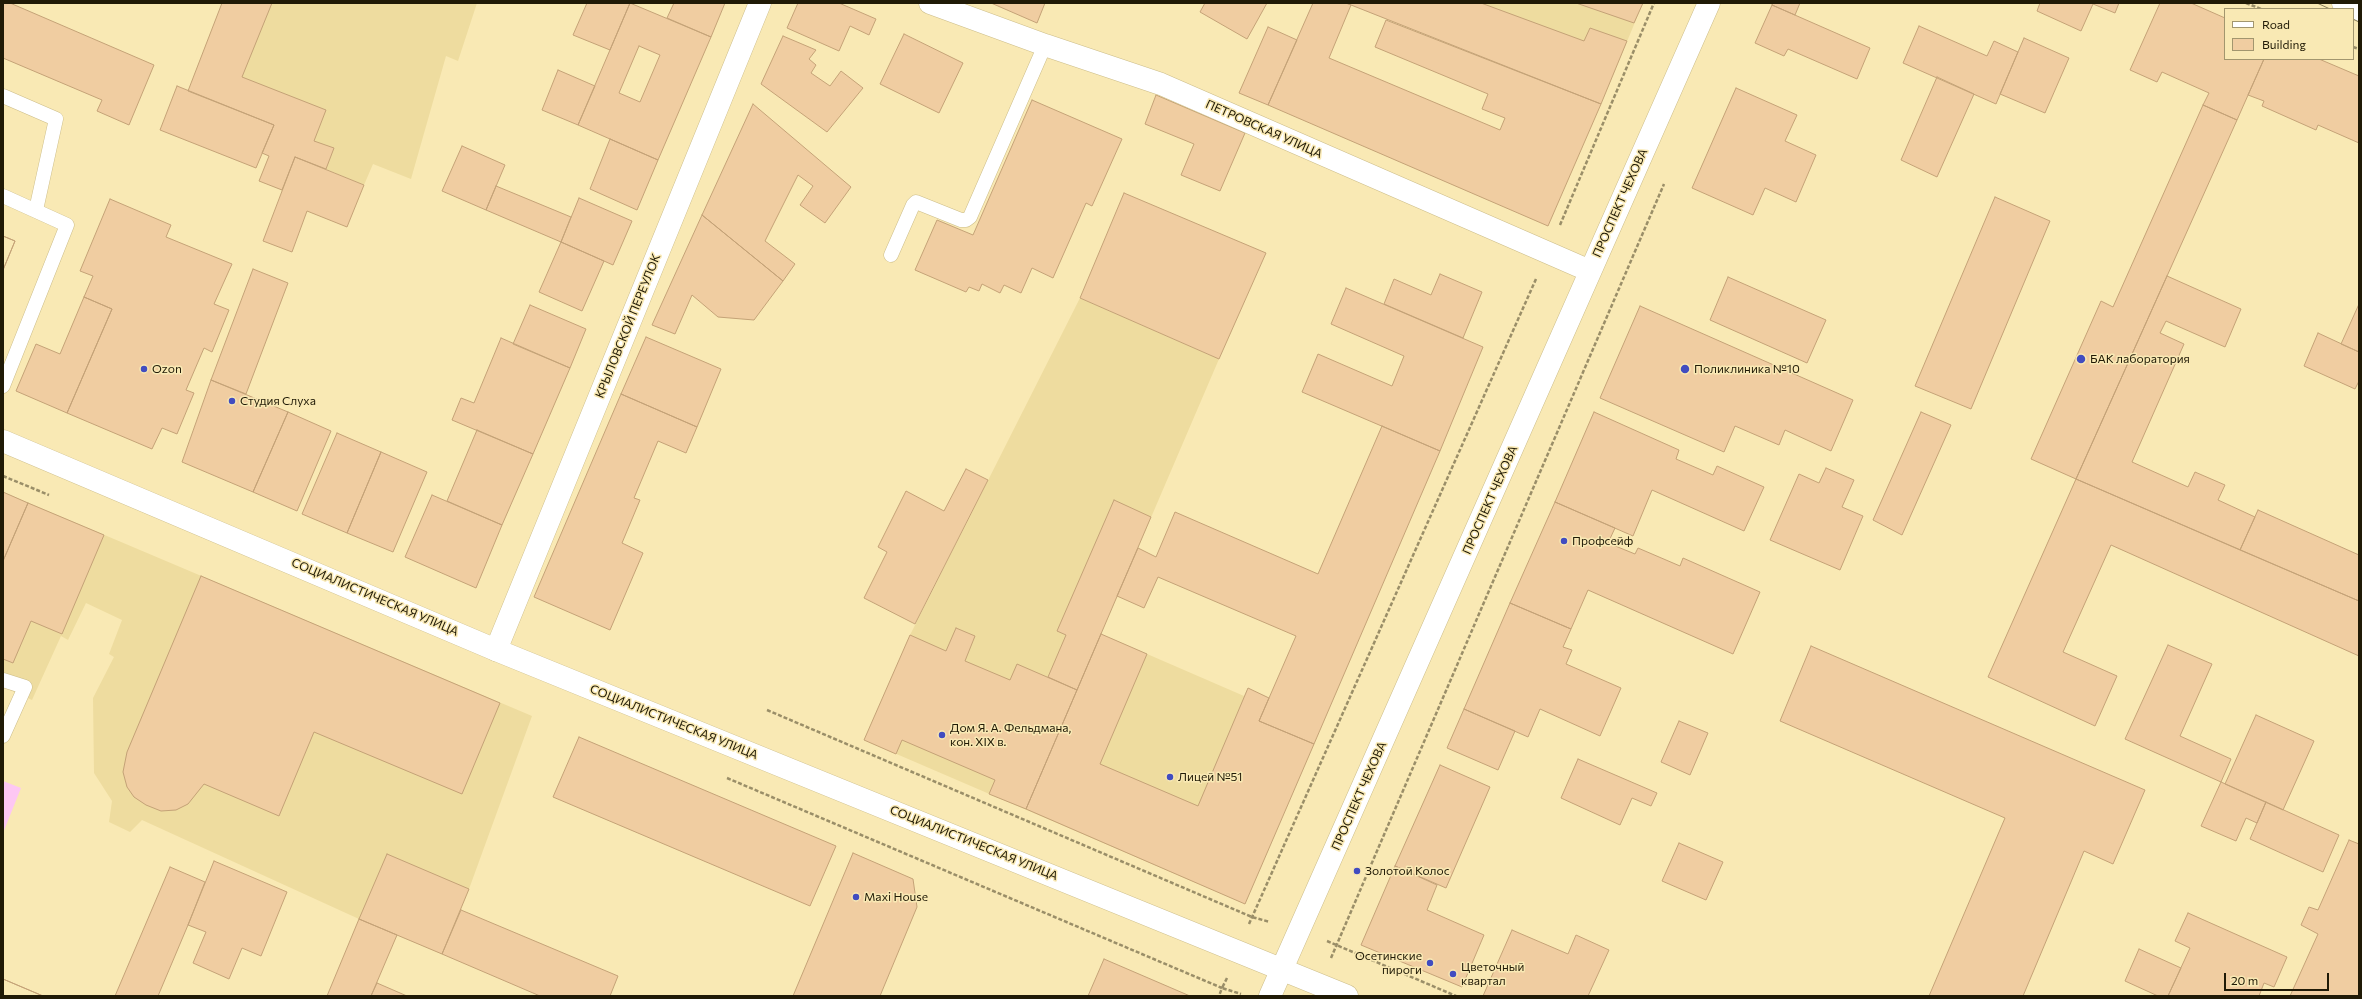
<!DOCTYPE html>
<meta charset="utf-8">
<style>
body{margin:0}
#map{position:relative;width:2362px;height:999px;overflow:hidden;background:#f9e9b4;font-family:Commissioner,sans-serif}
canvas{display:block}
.frame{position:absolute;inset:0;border:4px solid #201a06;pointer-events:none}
.legend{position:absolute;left:2224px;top:8px;width:130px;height:52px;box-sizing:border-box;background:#f9e9b4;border:1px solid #a2966e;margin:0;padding:5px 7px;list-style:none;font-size:12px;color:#201a06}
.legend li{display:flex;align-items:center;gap:8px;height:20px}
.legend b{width:20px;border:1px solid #a2966e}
.scale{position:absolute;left:2224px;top:973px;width:105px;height:18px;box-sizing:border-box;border:2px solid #201a06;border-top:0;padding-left:5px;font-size:12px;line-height:14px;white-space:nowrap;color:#201a06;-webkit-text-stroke:3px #f9e9b4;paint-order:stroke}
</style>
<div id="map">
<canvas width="2362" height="999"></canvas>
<div class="frame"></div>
<ul class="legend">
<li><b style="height:5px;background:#fff"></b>Road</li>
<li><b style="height:11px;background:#f0cda1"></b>Building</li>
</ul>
<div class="scale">20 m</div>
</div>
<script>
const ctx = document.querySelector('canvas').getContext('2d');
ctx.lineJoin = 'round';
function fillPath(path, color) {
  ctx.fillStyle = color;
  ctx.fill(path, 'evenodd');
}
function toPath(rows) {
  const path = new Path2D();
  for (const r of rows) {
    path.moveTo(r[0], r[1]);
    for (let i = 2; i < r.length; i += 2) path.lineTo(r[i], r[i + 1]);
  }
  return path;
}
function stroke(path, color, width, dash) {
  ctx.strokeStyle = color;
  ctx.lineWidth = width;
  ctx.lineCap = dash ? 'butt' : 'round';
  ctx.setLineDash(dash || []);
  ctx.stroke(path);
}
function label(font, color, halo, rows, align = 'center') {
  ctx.font = font + ' Commissioner,sans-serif';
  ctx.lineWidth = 3;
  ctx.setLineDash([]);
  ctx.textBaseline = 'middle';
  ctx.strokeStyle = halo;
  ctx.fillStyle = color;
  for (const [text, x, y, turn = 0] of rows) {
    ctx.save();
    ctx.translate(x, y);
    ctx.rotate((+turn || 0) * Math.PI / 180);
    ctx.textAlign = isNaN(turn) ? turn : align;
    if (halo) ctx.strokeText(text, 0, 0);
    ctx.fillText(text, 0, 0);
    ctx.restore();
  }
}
const built = toPath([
 [222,3,477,3,458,61,446,56,411,179,373,164,364,185,296,157,282,190,259,181,269,156,262,153,273,125,188,91],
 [1346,3,1643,3,1601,104],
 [1080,298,1219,359,1101,634,1244,696,1248,688,1269,698,1314,744,1245,904,864,740,910,635],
 [3,492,532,716,469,889,442,954,359,919,142,820,130,832,109,822,112,801,94,773,93,698,114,657,109,654,122,620,86,603,68,640,61,636,32,700,3,687]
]);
const green = toPath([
 [3,781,21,788,3,833]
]);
const building = toPath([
 [3,3,10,3,154,65,129,125,97,111,102,100,3,58,3,3],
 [222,3,272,3,242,77,326,110,314,141,334,148,326,169,295,157,282,190,259,181,269,156,262,153,274,125,188,91,222,3],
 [587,3,630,3,610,50,573,35,587,3],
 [630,3,711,37,658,160,578,125,630,3],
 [639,46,660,55,640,102,619,93,639,46],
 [674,3,725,3,711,37,667,18,674,3],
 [798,3,839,3,876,19,869,35,850,26,839,51,787,28,798,3],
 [991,3,1045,3,1037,23,991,3],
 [1205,3,1267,3,1247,39,1200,12,1205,3],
 [1313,3,1346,3,1351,5,1329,58,1500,130,1505,118,1482,109,1488,94,1375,47,1386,20,1601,104,1548,226,1268,105,1313,3],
 [1346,3,1481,3,1584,41,1590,28,1627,41,1601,104,1346,3],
 [1576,3,1643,3,1634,23,1576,3],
 [1773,3,1800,3,1795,15,1772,5,1773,3],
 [2040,3,2119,3,2115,13,2093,4,2081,31,2037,11,2040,3],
 [2160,3,2191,3,2225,18,2225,59,2264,59,2237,120,2203,105,2209,93,2162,72,2157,82,2130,70,2160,3],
 [1772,5,1870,48,1857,79,1788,49,1784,56,1755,43,1772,5],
 [1919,26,1987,56,1994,41,2018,52,1996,104,1903,63,1919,26],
 [1268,27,1297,40,1268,105,1239,93,1268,27],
 [904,34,963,63,939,113,880,84,904,34],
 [783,36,816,50,809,59,816,65,811,73,830,86,841,71,863,88,827,132,761,84,783,36],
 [2024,38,2069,58,2045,113,2000,94,2024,38],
 [2264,59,2319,59,2359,76,2359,143,2318,125,2316,130,2262,106,2264,101,2248,95,2264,59],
 [558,70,595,86,578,125,542,110,558,70],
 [1937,77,1974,94,1937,177,1901,160,1937,77],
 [177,86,274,125,256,168,160,130,177,86],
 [1736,88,1797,115,1785,141,1816,155,1796,202,1765,188,1753,215,1692,188,1736,88],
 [1156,95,1245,133,1220,191,1181,175,1194,144,1145,124,1156,95],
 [1032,100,1122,139,1092,206,1086,203,1053,278,1032,268,1021,293,1004,285,1000,293,982,284,979,291,969,287,966,292,915,270,937,220,973,235,1032,100],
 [753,104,851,187,825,223,800,205,813,186,798,175,765,241,795,264,783,281,702,215,753,104],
 [2203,105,2237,120,2076,479,2031,459,2101,301,2113,307,2203,105],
 [610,139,658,160,637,210,590,189,610,139],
 [462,146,505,165,486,210,442,191,462,146],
 [295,157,364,185,347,227,307,211,292,252,263,241,295,157],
 [496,186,571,217,561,242,486,210,496,186],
 [1124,193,1266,253,1219,359,1080,298,1124,193],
 [1995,197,2050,221,1971,409,1915,386,1995,197],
 [579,198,632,221,613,265,561,242,579,198],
 [110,199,171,225,166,237,232,264,214,304,229,310,212,352,204,348,186,390,194,393,177,434,162,428,152,449,67,413,112,309,84,297,93,276,80,271,110,199],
 [702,215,783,281,754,320,718,317,692,295,675,334,652,325,702,215],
 [3,236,15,241,3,270,3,236],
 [3,236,15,241,3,270,3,236],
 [561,242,604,261,582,311,539,292,561,242],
 [253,269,288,283,246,394,211,380,253,269],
 [1440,274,1482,292,1463,338,1384,304,1394,279,1431,295,1440,274],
 [2167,276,2241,309,2225,347,2166,321,2160,333,2184,344,2132,462,2188,487,2195,472,2225,485,2218,500,2255,517,2240,550,2076,479,2167,276],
 [1728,277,1826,320,1807,363,1710,320,1728,277],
 [1346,288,1483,347,1440,451,1302,392,1318,354,1392,386,1404,356,1331,324,1346,288],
 [84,297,112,309,67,413,16,391,36,344,60,354,84,297],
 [2359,304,2359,352,2341,344,2359,304],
 [530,305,586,329,570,368,513,344,530,305],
 [1640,306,1853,400,1831,451,1785,430,1779,445,1735,426,1724,452,1600,398,1640,306],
 [2318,333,2359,352,2359,381,2355,389,2304,366,2318,333],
 [646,337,721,369,697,427,621,394,646,337],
 [501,338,570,368,533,454,452,420,461,398,474,403,501,338],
 [211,380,288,412,253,492,182,462,211,380],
 [621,394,697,427,686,453,658,441,634,498,640,500,622,543,643,553,610,630,534,597,621,394],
 [288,412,331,431,297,511,253,492,288,412],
 [1594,412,1679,450,1676,459,1713,475,1717,466,1764,487,1744,531,1652,490,1633,536,1555,502,1594,412],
 [1921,412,1951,425,1902,535,1873,520,1921,412],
 [1382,426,1440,451,1314,744,1259,721,1296,636,1158,577,1144,608,1117,596,1138,548,1156,557,1175,512,1318,574,1382,426],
 [477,430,533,454,502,525,447,501,477,430],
 [337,433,381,452,347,533,302,514,337,433],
 [381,452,427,472,393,552,347,533,381,452],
 [1826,468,1854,480,1842,507,1863,516,1840,570,1770,540,1799,474,1819,483,1826,468],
 [966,469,988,480,915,624,864,598,887,552,878,547,906,491,944,511,966,469],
 [2076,479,2359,601,2359,656,2111,545,2063,652,2117,676,2095,726,1988,677,2076,479],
 [3,492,28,503,3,561,3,492],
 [432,495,502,525,476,588,405,557,432,495],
 [1114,500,1151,517,1077,690,1048,677,1066,635,1057,631,1114,500],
 [1555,502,1615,528,1608,543,1635,554,1638,548,1680,566,1683,558,1760,592,1733,654,1588,590,1571,629,1510,603,1555,502],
 [28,503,104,535,62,634,31,621,13,663,3,659,3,561,28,503],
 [2258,510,2359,555,2359,601,2240,550,2258,510],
 [201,576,500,703,462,794,314,732,279,816,204,784,188,804,176,810,161,811,146,805,134,797,127,787,123,772,127,752,201,576],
 [1510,603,1571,629,1563,647,1572,650,1566,664,1621,688,1600,736,1540,709,1528,737,1464,709,1510,603],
 [956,628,975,636,965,661,1010,680,1017,664,1077,690,1026,809,989,794,995,780,902,740,896,754,864,740,910,635,946,651,956,628],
 [1101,634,1147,654,1100,764,1198,806,1248,688,1269,698,1259,721,1314,744,1245,904,1026,809,1101,634],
 [2168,645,2212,664,2180,736,2231,759,2221,782,2125,739,2168,645],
 [1811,646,2145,790,2113,864,2084,851,2023,996,1929,996,2005,818,1780,721,1811,646],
 [1464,709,1515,731,1498,770,1447,748,1464,709],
 [2256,715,2314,741,2283,810,2225,784,2256,715],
 [1679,721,1708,733,1690,775,1661,762,1679,721],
 [579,737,836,846,810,906,553,797,579,737],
 [1578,759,1657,793,1651,806,1632,798,1620,825,1561,798,1578,759],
 [1440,765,1490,787,1446,888,1395,866,1440,765],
 [2221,782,2266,802,2257,823,2246,818,2236,841,2201,826,2221,782],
 [2266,802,2339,835,2323,872,2250,839,2266,802],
 [2349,840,2359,844,2359,996,2290,996,2318,934,2301,925,2309,907,2318,910,2349,840],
 [1679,843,1723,862,1706,900,1662,881,1679,843],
 [853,853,913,879,917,907,880,996,793,996,853,853],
 [387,854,469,889,442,954,359,919,387,854],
 [214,861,287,892,261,956,242,948,229,979,193,963,206,932,188,925,214,861],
 [1395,866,1437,885,1427,910,1484,935,1462,987,1361,945,1395,866],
 [170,867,205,882,188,925,158,996,115,996,170,867],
 [461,910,618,976,610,996,540,996,442,954,461,910],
 [2188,913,2287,957,2274,987,2264,983,2259,996,2168,996,2190,948,2175,941,2188,913],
 [359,919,397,935,371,996,327,996,359,919],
 [1512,930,1568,954,1576,935,1609,950,1588,996,1483,996,1512,930],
 [2139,949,2181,968,2168,996,2158,996,2125,981,2139,949],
 [1104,959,1190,996,1088,996,1104,959],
 [3,979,43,996,3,996,3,979],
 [3,979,43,996,3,996,3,979],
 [377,983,407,996,371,996,377,983]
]);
const path = toPath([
 [2246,3,2261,9],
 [2353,47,2359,49],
 [1560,225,1654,3],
 [3,476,49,495],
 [767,710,1252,917,1270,922],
 [727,778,1222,988,1219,996],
 [1249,924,1536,279],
 [1327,941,1456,996],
 [1331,958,1664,184],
 [1227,978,1222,988,1241,994]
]);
const lane = toPath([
 [3,96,56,119,36,210],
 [3,196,67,225,3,386],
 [891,255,913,205,916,202,961,220,966,220,970,217,1045,45],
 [3,680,25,687,3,736]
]);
const street = toPath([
 [930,3,1045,45,1161,84,1590,271],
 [496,650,760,3]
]);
const secondary = toPath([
 [2343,3,2359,10],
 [3,441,496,650,1347,996],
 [1270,996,1709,3]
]);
const tram = toPath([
 [2317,3,2330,9],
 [2353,19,2359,22]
]);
const markers = [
 [2081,359,5,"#414cc0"],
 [144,369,4,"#414cc0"],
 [1685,369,5,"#414cc0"],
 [232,401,4,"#414cc0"],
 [1564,541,4,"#414cc0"],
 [942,735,4,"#414cc0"],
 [1170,777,4,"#414cc0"],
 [1357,871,4,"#414cc0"],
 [856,897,4,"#414cc0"],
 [1430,963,4,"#414cc0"],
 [1453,974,4,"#414cc0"]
];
const streetNames = [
 ["ПЕТРОВСКАЯ УЛИЦА",1264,129,24],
 ["ПРОСПЕКТ ЧЕХОВА",1620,203,-66],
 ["КРЫЛОВСКОЙ ПЕРЕУЛОК",628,326,-68],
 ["ПРОСПЕКТ ЧЕХОВА",1490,500,-66],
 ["СОЦИАЛИСТИЧЕСКАЯ УЛИЦА",375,597,23],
 ["СОЦИАЛИСТИЧЕСКАЯ УЛИЦА",674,722,22],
 ["ПРОСПЕКТ ЧЕХОВА",1359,796,-66],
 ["СОЦИАЛИСТИЧЕСКАЯ УЛИЦА",974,843,22]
];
const poiNames = [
 ["БАК лаборатория",2090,359],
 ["Ozon",152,369],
 ["Поликлиника №10",1694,369],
 ["Студия Слуха",240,401],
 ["Профсейф",1572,541],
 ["Дом Я. А. Фельдмана,",950,728],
 ["кон. ХIХ в.",950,742],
 ["Лицей №51",1178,777],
 ["Золотой Колос",1365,871],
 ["Maxi House",864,897],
 ["Осетинские",1422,956,"right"],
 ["пироги",1422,970,"right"],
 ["Цветочный",1461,967],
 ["квартал",1461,981]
];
fillPath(built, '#eedc9f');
fillPath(green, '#fdc7f3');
fillPath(building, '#f0cda1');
stroke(building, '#c4a277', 1);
stroke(lane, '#ccbd89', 15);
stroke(street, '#ccbd89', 23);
stroke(secondary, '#ccbd89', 23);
stroke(path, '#9a8e68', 2.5, [4, 2]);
stroke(lane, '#fff', 14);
stroke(street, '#fff', 22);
stroke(secondary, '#fff', 22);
stroke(tram, '#897f5a', 1);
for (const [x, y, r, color] of markers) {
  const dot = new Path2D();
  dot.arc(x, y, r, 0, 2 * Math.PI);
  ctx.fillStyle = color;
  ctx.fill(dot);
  stroke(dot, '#f9e9b4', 1.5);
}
label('12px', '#201a06', '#f9e9b4', streetNames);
label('12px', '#201a06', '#f9e9b4', poiNames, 'left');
</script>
